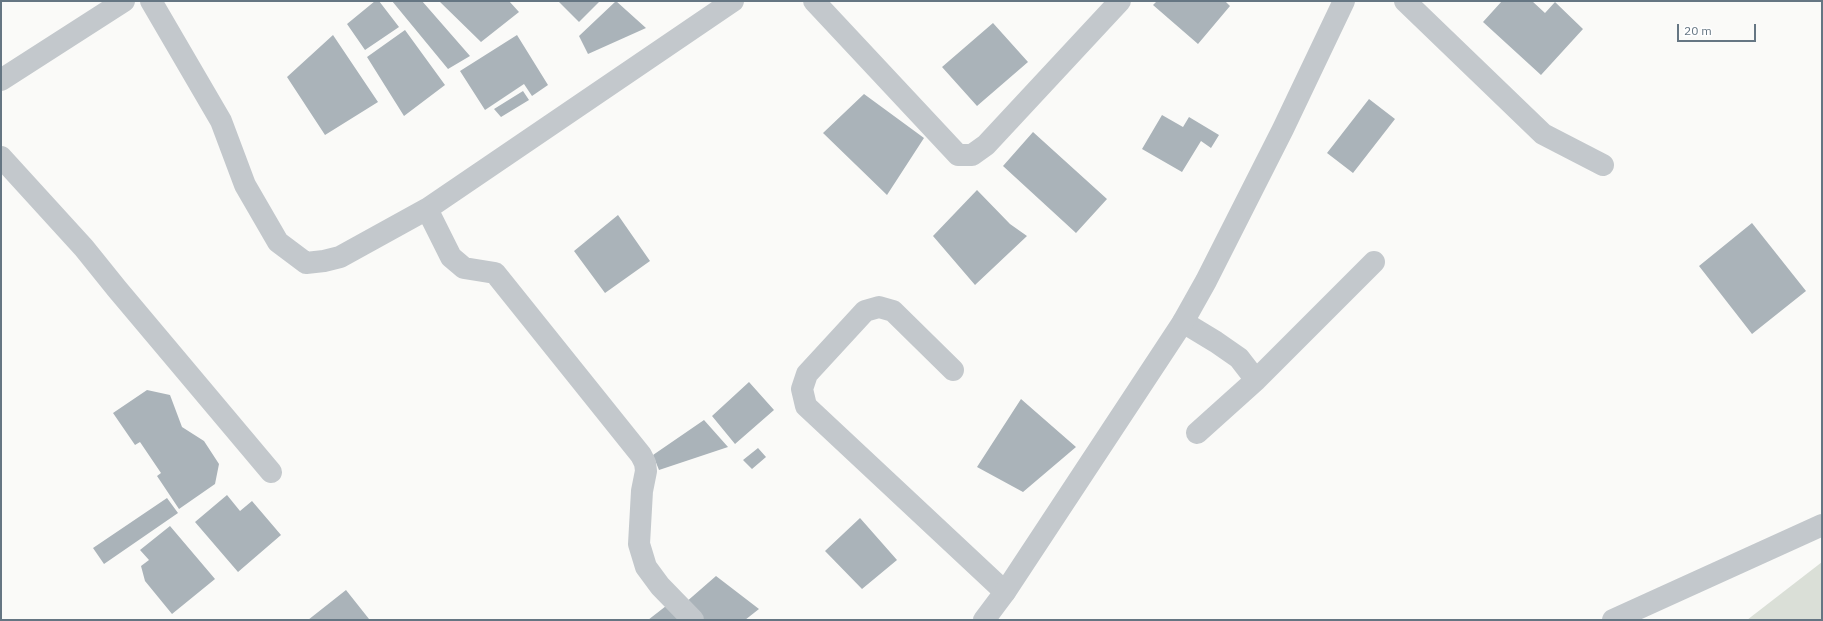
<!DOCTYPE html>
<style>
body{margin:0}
#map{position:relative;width:1823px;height:621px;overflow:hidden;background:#fafaf8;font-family:"IBM Plex Sans",sans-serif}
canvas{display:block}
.frame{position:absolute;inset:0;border:2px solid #657683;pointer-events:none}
.scale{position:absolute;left:1677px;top:24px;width:79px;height:18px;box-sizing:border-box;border:2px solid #657683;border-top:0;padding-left:5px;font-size:12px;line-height:14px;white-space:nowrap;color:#657683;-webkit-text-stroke:3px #fff;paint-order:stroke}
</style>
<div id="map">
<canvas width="1823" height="621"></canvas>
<div class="frame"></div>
<div class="scale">20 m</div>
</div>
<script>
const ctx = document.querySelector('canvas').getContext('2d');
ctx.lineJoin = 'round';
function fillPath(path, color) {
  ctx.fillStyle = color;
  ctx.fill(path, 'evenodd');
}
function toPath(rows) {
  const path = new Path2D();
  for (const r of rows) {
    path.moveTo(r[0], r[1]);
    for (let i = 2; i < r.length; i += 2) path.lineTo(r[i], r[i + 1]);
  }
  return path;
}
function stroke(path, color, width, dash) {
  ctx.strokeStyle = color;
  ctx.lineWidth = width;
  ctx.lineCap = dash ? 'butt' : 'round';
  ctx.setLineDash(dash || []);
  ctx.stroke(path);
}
const green = toPath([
 [1822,562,1822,620,1747,620]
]);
const building = toPath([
 [375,1,379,1,399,27,365,50,347,24],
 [392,1,422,1,470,56,448,69],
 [439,1,509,1,519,12,481,42],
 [558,1,600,1,579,22],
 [616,1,646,28,588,54,579,36],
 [1157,1,1225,1,1230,6,1198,44,1153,5],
 [1502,1,1532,1,1545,13,1555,2,1583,29,1541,75,1483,22],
 [993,23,1028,62,977,106,942,67],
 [405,30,445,85,404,116,367,57],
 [333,35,378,102,325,135,287,77],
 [517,35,548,85,532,96,524,84,485,110,460,71],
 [523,91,529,100,501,117,494,109],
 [864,94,924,138,887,195,823,133],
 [1369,99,1395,119,1353,173,1327,153],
 [1162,115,1183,127,1189,117,1219,135,1211,148,1201,141,1182,172,1142,149],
 [1033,132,1107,199,1076,233,1003,166],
 [977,190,1010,224,1027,236,975,285,933,236],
 [618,215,650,261,605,293,574,251],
 [1752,223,1806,291,1752,334,1699,266],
 [749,382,774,410,735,444,712,416],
 [147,390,170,395,182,427,204,441,219,464,215,484,179,509,157,476,161,473,140,442,135,445,113,413],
 [1021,399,1076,447,1023,492,977,467],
 [704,420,728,447,659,470,653,455],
 [758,448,766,457,752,469,743,460],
 [227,495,240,511,252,501,281,535,238,572,195,522],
 [167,498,178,513,104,564,93,548],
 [860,518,897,560,862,589,825,551],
 [170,526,215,579,172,614,145,581,141,566,149,560,140,550],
 [716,576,759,609,745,620,703,620,685,603],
 [346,590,369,619,368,620,308,620],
 [666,606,679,620,648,620]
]);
const minor = toPath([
 [151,1,221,121,245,185,278,242,306,263,324,261,340,257,427,209,733,1],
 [814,1,958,155,972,155,986,145,1120,1],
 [1405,1,1543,134,1603,165],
 [1,80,124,1],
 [1,157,84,248,117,289,271,472],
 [427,209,451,257,464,268,495,273,641,455,645,463,646,471,642,491,639,544,646,567,660,586,693,620],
 [1183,322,1216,342,1239,358,1256,380],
 [953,370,893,311,879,307,865,311,807,374,802,389,806,406,1005,592],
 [1197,433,1256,380,1374,262],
 [1613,620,1822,525]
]);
const tertiary = toPath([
 [984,620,1005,592,1183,322,1206,281,1283,129,1344,1]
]);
fillPath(green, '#dadfd7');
fillPath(building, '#aab3b9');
stroke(minor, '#c3c8cc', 22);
stroke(tertiary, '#c3c8cc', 22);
</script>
